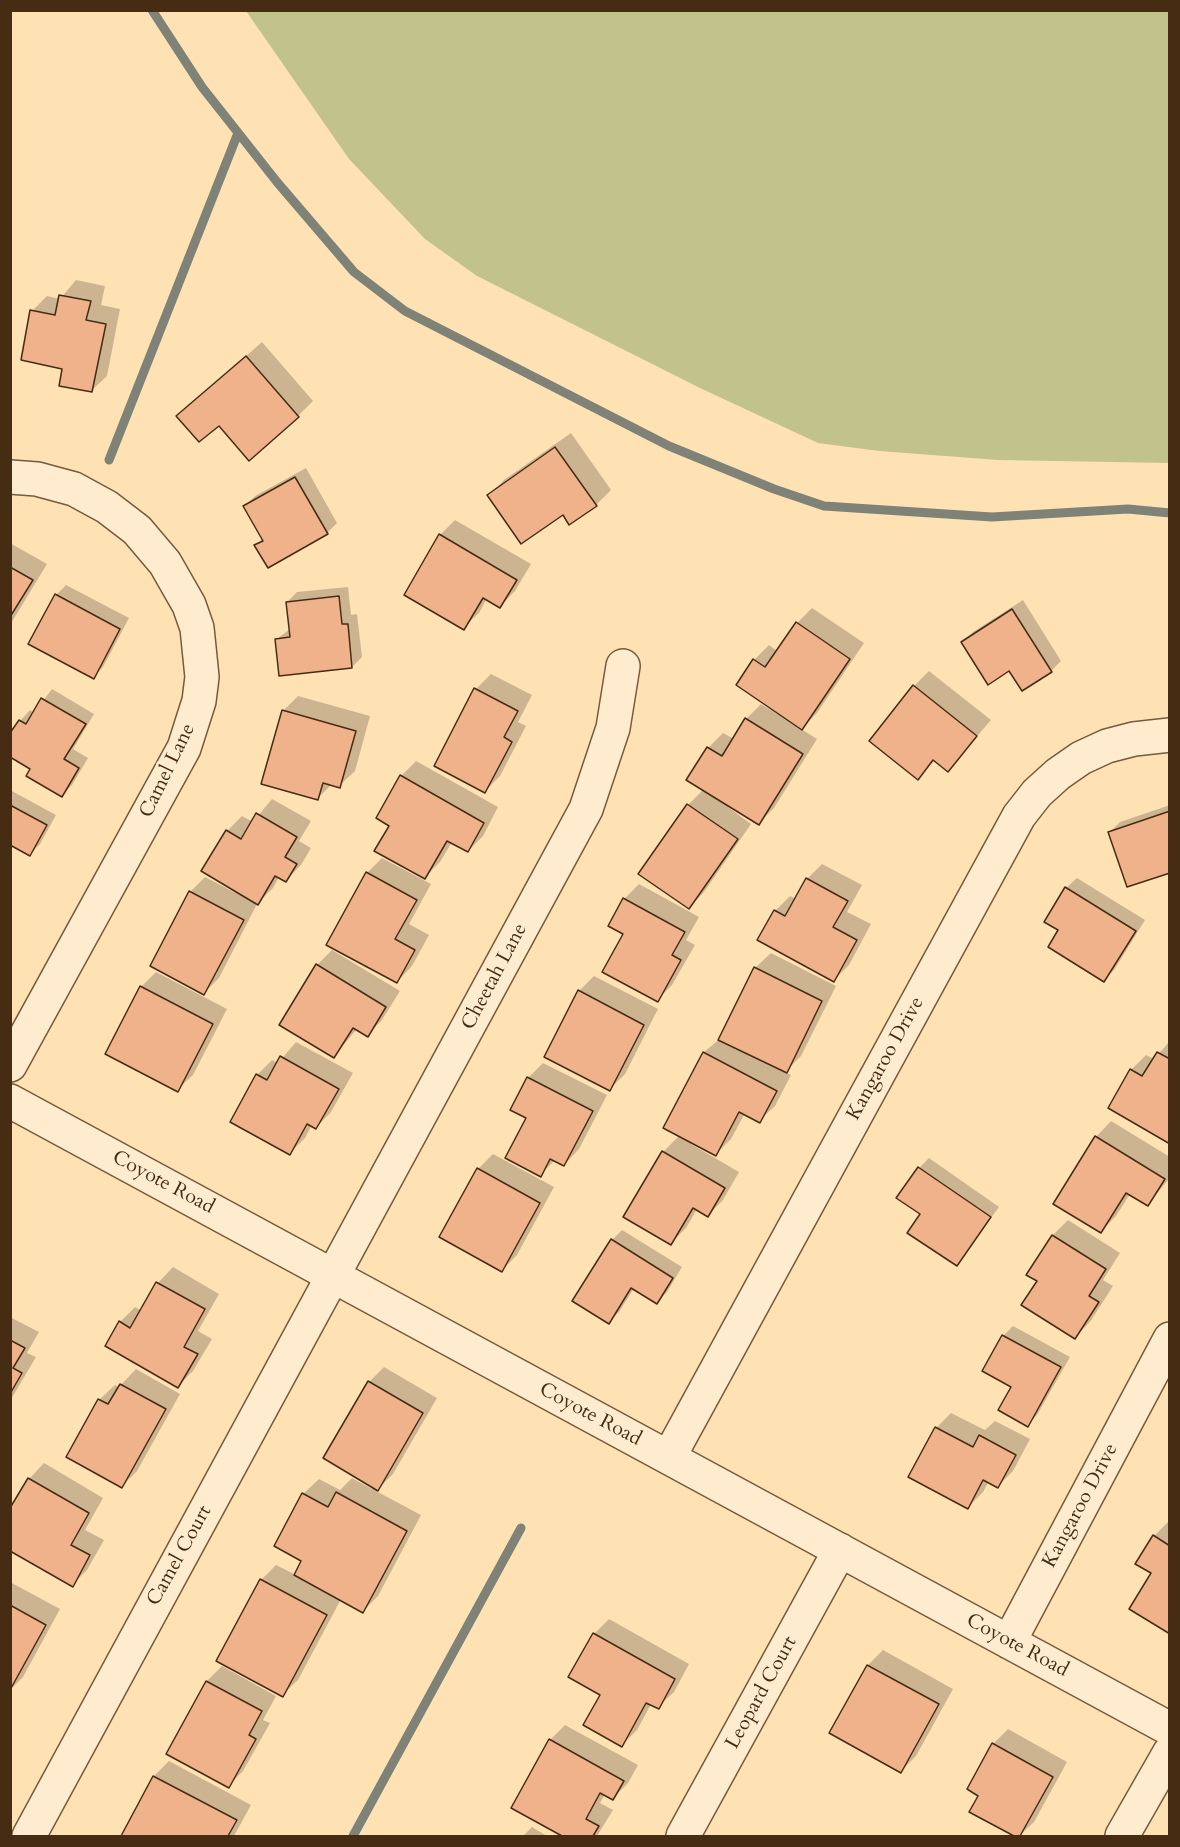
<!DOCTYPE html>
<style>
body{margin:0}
#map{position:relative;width:1180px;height:1847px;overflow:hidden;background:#ffe2b4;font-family:Cardo,serif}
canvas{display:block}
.frame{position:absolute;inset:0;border:12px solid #472c14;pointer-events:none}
</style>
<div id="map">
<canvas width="1180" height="1847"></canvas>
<div class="frame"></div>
</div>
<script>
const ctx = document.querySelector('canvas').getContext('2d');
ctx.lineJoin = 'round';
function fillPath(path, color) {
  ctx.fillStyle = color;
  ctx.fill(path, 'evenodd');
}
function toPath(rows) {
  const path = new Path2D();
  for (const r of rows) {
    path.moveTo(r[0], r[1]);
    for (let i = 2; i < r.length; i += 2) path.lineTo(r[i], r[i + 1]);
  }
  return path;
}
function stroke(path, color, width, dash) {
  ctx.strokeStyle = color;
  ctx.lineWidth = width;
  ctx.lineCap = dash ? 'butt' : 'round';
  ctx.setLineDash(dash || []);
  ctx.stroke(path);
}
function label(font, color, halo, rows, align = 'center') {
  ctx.font = font + ' Cardo,serif';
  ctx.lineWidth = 5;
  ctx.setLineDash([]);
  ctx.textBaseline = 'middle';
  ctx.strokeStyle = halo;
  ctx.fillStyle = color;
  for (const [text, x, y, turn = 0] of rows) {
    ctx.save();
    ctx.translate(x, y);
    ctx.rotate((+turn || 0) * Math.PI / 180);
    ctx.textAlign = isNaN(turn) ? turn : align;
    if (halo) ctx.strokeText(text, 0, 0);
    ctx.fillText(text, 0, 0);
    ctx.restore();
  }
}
const green = toPath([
 [246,11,1169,11,1169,463,998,460,879,451,818,443,700,388,477,276,425,239,349,159]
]);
const shadow = toPath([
 [76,280,105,286,101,305,120,309,107,376,91,391,64,368,32,311,47,296,60,299],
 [262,342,313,401,298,416,219,423,178,416],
 [571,433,611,490,596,505,563,513,489,495,504,480],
 [306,468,337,523,327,533,256,545,263,538,245,506,255,496],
 [455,520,531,564,515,591,500,606,487,598,479,613,463,628,440,535],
 [10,543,47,564,10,625],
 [66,585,129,618,103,667,93,677,56,595],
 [348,587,351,615,357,614,362,657,352,667,277,639,290,629,287,602,297,592],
 [1023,600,1061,661,1051,671,1022,689,1009,669,963,642,973,632],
 [812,608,864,643,817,713,801,729,817,739,774,808,759,823,729,805,728,807,751,824,704,892,689,908,688,805,704,789,708,748,723,733,734,739,746,719,761,704,779,715,780,713,754,660,769,645,777,651,797,623],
 [929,671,991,720,948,770,935,760,918,778,914,686],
 [491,674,532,695,518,722,526,726,500,776,485,791,476,689],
 [52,689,94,714,73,749,88,758,72,785,62,795,32,768,20,721,30,710,34,713],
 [298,696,370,716,355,771,339,786,332,784,318,798,283,711],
 [416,761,498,807,483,836,468,851,452,842,440,862,425,877,391,825,401,776],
 [10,790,56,815,40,844,30,854,10,845],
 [272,799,311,821,299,841,311,848,301,865,286,880,279,877,273,888,257,904,219,978,204,993,190,892,205,877,236,893,227,831,242,816,253,822],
 [1170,805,1170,871,1110,832,1120,822],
 [382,858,431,884,409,924,429,935,412,966,397,982,367,873],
 [822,864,862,885,847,912,871,924,849,965,834,980,775,911,790,896,796,899,807,879],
 [1077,878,1145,920,1114,970,1104,980,1066,888],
 [639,884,699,917,686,940,695,945,672,985,657,1000,625,934,624,899],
 [332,950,400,991,382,1020,367,1035,357,1029,334,1056,317,965],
 [771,953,836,986,801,1056,785,1072,791,1075,775,1106,759,1121,745,1113,731,1139,716,1154,692,1141,691,1144,739,1172,723,1200,708,1215,697,1209,686,1228,671,1243,625,1217,663,1152,680,1135,704,1052,721,1038,755,968],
 [156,972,227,1009,193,1075,177,1090,141,987],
 [594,976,658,1009,625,1074,610,1089,579,991],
 [1170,1041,1170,1142,1131,1070,1146,1055,1154,1059],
 [296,1042,353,1073,331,1112,316,1128,312,1125,305,1138,290,1153,257,1075,272,1060,278,1063],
 [543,1063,607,1095,579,1149,564,1165,555,1160,540,1175,528,1118,528,1078],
 [1111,1121,1170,1157,1170,1178,1148,1204,1130,1194,1116,1216,1101,1231,1055,1203,1096,1137],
 [493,1154,554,1187,517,1255,502,1270,441,1237,478,1169],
 [929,1158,999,1207,956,1265,922,1214,919,1168],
 [1068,1220,1120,1253,1103,1280,1113,1286,1090,1322,1075,1337,1039,1281,1053,1235],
 [622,1230,682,1267,667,1292,657,1302,634,1288,619,1312,608,1322,574,1301,612,1240],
 [173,1267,219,1294,198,1331,212,1339,193,1371,178,1386,120,1322,135,1307,142,1311,158,1283],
 [10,1317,39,1332,27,1353,36,1357,10,1401],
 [1013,1326,1070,1357,1037,1415,1027,1425,1003,1336],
 [384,1367,437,1398,393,1474,376,1491,421,1515,378,1596,363,1611,341,1599,298,1680,282,1695,261,1580,276,1565,296,1575,303,1560,303,1494,319,1479,340,1490,352,1478,372,1489,369,1382],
 [136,1369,180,1394,137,1471,122,1486,99,1400,115,1385,119,1387],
 [951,1413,985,1430,995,1421,1030,1439,1013,1471,998,1486,989,1481,983,1492,968,1507,936,1428],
 [44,1463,103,1498,85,1530,104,1540,87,1570,72,1585,29,1479],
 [1169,1521,1170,1521,1170,1632,1153,1573,1154,1536],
 [10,1582,60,1609,23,1677,10,1690],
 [609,1619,689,1664,674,1692,658,1707,651,1704,637,1730,622,1745,602,1695,594,1634],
 [883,1650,953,1689,916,1756,901,1771,831,1733,868,1665],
 [222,1666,276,1696,263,1720,270,1723,243,1771,228,1786,168,1753,207,1681],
 [565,1725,638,1765,628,1783,613,1798,605,1794,600,1803,613,1810,597,1836,565,1836,513,1807,550,1740],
 [1008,1729,1067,1762,1034,1822,1019,1836,971,1811,980,1795,993,1744],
 [169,1761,251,1805,234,1836,122,1836,154,1776],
 [532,1827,547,1836,523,1836]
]);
const stream = toPath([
 [152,10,202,87,277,182,354,272,405,311,669,446,774,489,824,506,992,517,1128,509,1170,513],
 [109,460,238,133],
 [353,1836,521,1528]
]);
const building = toPath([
 [59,295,91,301,86,320,106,324,92,392,59,386,62,369,21,360,30,310,55,315,59,295],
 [246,356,299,417,249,461,219,426,199,442,176,416,246,356],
 [555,447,597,506,569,525,563,515,521,544,487,495,555,447],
 [295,477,328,534,268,568,254,545,263,541,243,506,295,477],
 [439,534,517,580,500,608,483,598,464,630,404,595,439,534],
 [10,567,33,580,10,617,10,567],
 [55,594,120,629,94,679,28,644,55,594],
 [339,596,342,624,348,624,352,668,279,676,275,639,290,637,286,602,339,596],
 [1012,609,1052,672,1022,691,1009,671,988,685,961,642,1012,609],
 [796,622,850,659,802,730,736,685,753,659,765,667,796,622],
 [913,685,977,736,948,772,933,760,918,780,869,741,913,685],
 [474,688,518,711,504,737,512,742,485,793,434,766,474,688],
 [41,698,86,724,64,759,79,768,62,797,26,776,30,769,10,757,10,733,19,720,26,724,41,698],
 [282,710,356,731,340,788,323,783,318,800,261,784,282,710],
 [745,718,803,754,759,825,686,780,707,747,722,756,745,718],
 [400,775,484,823,468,852,447,841,425,879,374,851,389,826,376,818,400,775],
 [687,804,738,839,689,909,638,874,687,804],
 [10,805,47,825,30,856,10,845,10,805],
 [1170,811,1170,873,1127,887,1108,832,1170,811],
 [256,813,297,837,285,857,297,864,286,882,275,876,258,905,201,871,226,830,241,839,256,813],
 [366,872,417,900,395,939,415,950,397,983,326,945,366,872],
 [806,878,848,901,833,927,857,940,834,982,757,940,774,910,785,916,806,878],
 [1065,887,1136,931,1104,982,1048,947,1058,930,1044,922,1065,887],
 [189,891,244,920,204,995,150,966,189,891],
 [623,898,685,932,672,955,681,960,658,1002,602,972,623,934,608,926,623,898],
 [316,964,386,1007,368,1037,353,1028,334,1058,279,1025,316,964],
 [754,967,822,1001,787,1073,718,1040,754,967],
 [140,986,213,1024,178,1092,105,1054,140,986],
 [578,990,644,1025,610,1091,544,1057,578,990],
 [703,1052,777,1091,760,1123,739,1112,716,1156,663,1128,703,1052],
 [1157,1052,1170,1059,1170,1144,1108,1108,1130,1069,1142,1076,1157,1052],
 [280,1056,339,1089,316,1129,307,1124,290,1155,230,1122,256,1074,267,1080,280,1056],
 [527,1077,593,1111,564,1166,550,1159,541,1177,505,1158,526,1118,510,1110,527,1077],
 [1095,1136,1165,1179,1148,1206,1126,1193,1101,1233,1053,1204,1095,1136],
 [662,1151,725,1188,708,1217,693,1208,671,1245,623,1217,662,1151],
 [918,1167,991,1217,957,1266,907,1233,920,1214,896,1198,918,1167],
 [477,1168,540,1203,502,1272,439,1237,477,1168],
 [1052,1235,1106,1269,1089,1296,1099,1302,1075,1339,1021,1305,1037,1281,1026,1275,1052,1235],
 [611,1239,673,1278,657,1304,631,1288,609,1324,572,1301,611,1239],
 [156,1282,205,1309,184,1347,198,1354,178,1388,105,1346,119,1321,130,1328,156,1282],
 [1002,1335,1061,1367,1028,1427,998,1410,1011,1387,982,1371,1002,1335],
 [10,1340,25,1348,13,1368,22,1373,10,1394,10,1340],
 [368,1381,423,1413,378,1491,323,1458,368,1381],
 [120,1384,166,1409,122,1488,66,1457,98,1399,108,1404,120,1384],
 [935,1427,973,1447,979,1435,1016,1455,998,1488,983,1480,968,1509,908,1477,935,1427],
 [28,1478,89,1513,71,1545,90,1555,73,1587,10,1551,10,1508,28,1478],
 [336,1492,407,1531,363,1613,294,1575,301,1561,274,1546,302,1493,328,1507,336,1492],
 [1153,1535,1170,1546,1170,1634,1129,1609,1151,1573,1135,1564,1153,1535],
 [260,1579,327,1615,283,1697,216,1661,260,1579],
 [10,1605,46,1625,10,1690,10,1605],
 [593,1633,675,1679,659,1709,646,1703,622,1747,583,1725,600,1695,568,1677,593,1633],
 [867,1665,939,1704,901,1773,829,1733,867,1665],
 [206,1681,262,1711,249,1735,256,1739,229,1788,166,1754,206,1681],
 [549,1739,624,1781,613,1800,600,1793,586,1819,599,1826,593,1836,562,1836,511,1808,549,1739],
 [992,1743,1053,1777,1020,1836,1014,1836,969,1812,978,1796,967,1789,992,1743],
 [153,1776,237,1820,228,1836,121,1836,153,1776]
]);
const minor = toPath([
 [10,477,37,479,74,489,107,507,137,530,165,563,189,605,197,628,202,677,199,701,184,748,10,1065],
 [10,1101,1170,1729],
 [669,1457,1019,816,1037,793,1058,774,1081,758,1107,746,1134,739,1170,735],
 [1009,1642,1170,1339],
 [29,1836,586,809,613,728,623,666],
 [683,1836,840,1550],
 [1122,1836,1170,1752]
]);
const streetNames = [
 ["Camel Lane",168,771,-64],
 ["Cheetah Lane",495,977,-62],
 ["Kangaroo Drive",886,1059,-61],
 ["Coyote Road",163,1183,28],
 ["Coyote Road",590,1415,28],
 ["Kangaroo Drive",1081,1506,-62],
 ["Camel Court",180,1556,-61],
 ["Coyote Road",1017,1646,28],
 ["Leopard Court",762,1693,-61]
];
fillPath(green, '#c2c38b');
fillPath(shadow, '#0003');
stroke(stream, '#7f8276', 9);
fillPath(building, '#efb28b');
stroke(building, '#472c14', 1.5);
stroke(minor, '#755a3c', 36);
stroke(minor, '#ffecce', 33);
label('20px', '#472c14', '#ffecce', streetNames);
</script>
